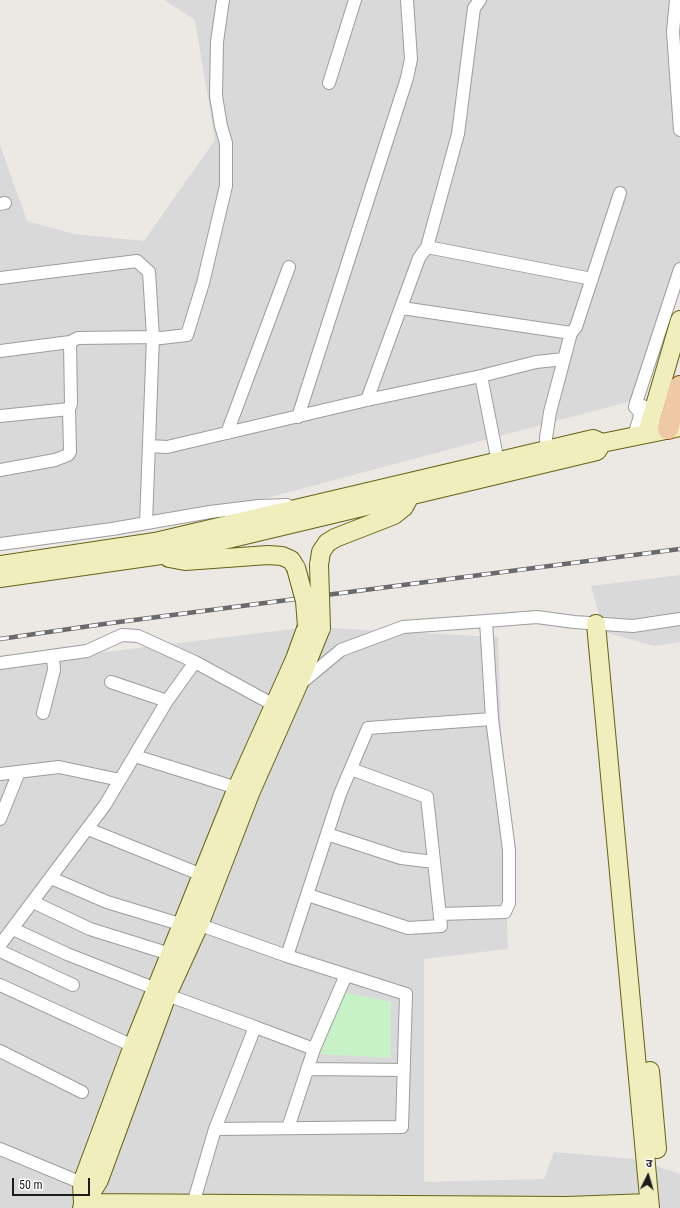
<!DOCTYPE html>
<meta charset="utf-8">
<style>
body{margin:0}
#map{position:relative;width:680px;height:1208px;overflow:hidden;background:#ece8e3;font-family:"Roboto Condensed","Noto Sans Devanagari",sans-serif}
canvas{display:block}
.north{position:absolute;left:628px;top:1156px;width:40px;height:40px;-webkit-text-stroke:3px #fff;paint-order:stroke;rotate:5deg;font-size:11px;font-weight:700;line-height:16px;text-align:center;color:#1c1c1c}
.north::after{content:'';display:block;margin:auto;width:14px;height:18px;background:#1c1c1c;clip-path:polygon(50% 0,100% 100%,50% 72%,0 100%)}
.scale{position:absolute;left:12px;top:1178px;width:78px;height:18px;box-sizing:border-box;border:2px solid #1c1c1c;border-top:0;padding-left:5px;font-size:12px;line-height:14px;white-space:nowrap;color:#1c1c1c;-webkit-text-stroke:3px #fff;paint-order:stroke}
</style>
<div id="map">
<canvas width="680" height="1208"></canvas>
<div class="north">उ</div>
<div class="scale">50 m</div>
</div>
<script>
const ctx = document.querySelector('canvas').getContext('2d');
ctx.lineJoin = 'round';
function fillPath(path, color) {
  ctx.fillStyle = color;
  ctx.fill(path, 'evenodd');
}
function toPath(rows) {
  const path = new Path2D();
  for (const r of rows) {
    path.moveTo(r[0], r[1]);
    for (let i = 2; i < r.length; i += 2) path.lineTo(r[i], r[i + 1]);
  }
  return path;
}
function stroke(path, color, width, dash) {
  ctx.strokeStyle = color;
  ctx.lineWidth = width;
  ctx.lineCap = dash ? 'butt' : 'round';
  ctx.setLineDash(dash || []);
  ctx.stroke(path);
}
const residential = toPath([
 [164,0,680,0,680,263,635,400,150,529,0,550,0,145,27,221,74,234,144,241,215,140,195,20],
 [680,575,680,642,654,646,604,632,591,586],
 [309,627,498,637,508,949,424,959,424,1182,544,1179,554,1152,634,1159,680,1174,680,1208,0,1208,0,665]
]);
const park = toPath([
 [343,992,391,1002,391,1058,320,1054]
]);
const street = toPath([
 [676,0,673,32,680,130],
 [329,83,355,0],
 [0,204,5,203],
 [427,247,592,279],
 [0,278,137,261,149,272,153,337,78,338,70,342,0,351],
 [402,308,571,333],
 [481,376,498,462],
 [367,400,419,258,427,247,458,134,474,8,480,0],
 [641,414,635,407,636,403,680,269],
 [0,416,69,409],
 [298,417,407,78,411,59,407,0],
 [227,433,289,267],
 [634,436,643,406],
 [149,446,167,447,367,400,481,376,536,362,564,359],
 [547,450,546,438,550,412,571,333,576,327,620,193],
 [0,470,55,460,68,455,70,452,69,409,71,404,70,342],
 [146,523,153,337,161,338,187,335,203,283,226,186,226,143,221,126,216,96,217,42,223,0],
 [0,544,112,529,210,512,259,506,287,505],
 [486,621,537,617,574,622,633,626,680,619],
 [0,663,87,651,122,635,138,636,195,662],
 [111,682,167,701],
 [43,713,54,670,53,656],
 [135,756,237,788],
 [0,774,59,767,120,780],
 [0,819,19,772],
 [88,829,202,875],
 [327,834,401,858,434,862],
 [51,878,107,902,183,925],
 [308,895,408,928,441,926,427,797,351,769],
 [33,902,90,929,170,954],
 [440,914,505,912,509,903,509,850,492,719],
 [192,922,287,956,406,994,402,1127,215,1129,193,1204],
 [13,929,67,954,156,989],
 [0,945,105,805,167,701,195,662,274,705],
 [0,951,73,985],
 [287,956,340,794,368,728,492,719,486,621,403,627,341,650,300,684],
 [0,985,133,1046],
 [167,995,255,1027,215,1129],
 [255,1027,314,1049,346,975],
 [0,1051,82,1092],
 [307,1069,404,1070],
 [288,1128,314,1049],
 [0,1149,82,1183]
]);
const secondary = toPath([
 [647,433,680,320],
 [169,558,185,561,268,555,282,556,291,560,296,568],
 [0,565,155,542,593,439,602,443,680,427],
 [319,565,321,552,327,543,335,538,394,515,404,507,410,496],
 [0,578,161,555,597,451,602,443],
 [596,624,650,1208],
 [650,1071,657,1149],
 [83,1203,82,1183,133,1046,237,788,295,659,307,626],
 [83,1203,567,1206,649,1203],
 [82,1208,99,1180,167,995,199,925,251,791,298,685,321,628]
]);
const primary = toPath([
 [668,429,680,386]
]);
const rail = toPath([
 [0,639,111,623,680,549]
]);
const secondaryBridge = toPath([
 [319,565,321,628],
 [296,568,305,601,307,626]
]);
fillPath(residential, '#dad9d9');
fillPath(park, '#c6f2c5');
stroke(street, '#9d9d9d', 14);
stroke(secondary, '#646412', 20);
stroke(primary, '#825212', 22);
stroke(street, '#fff', 12);
stroke(secondary, '#f1eebd', 18);
stroke(primary, '#efc8a5', 20);
stroke(rail, '#6a6a6a', 4.5);
stroke(rail, '#fff', 3, [9]);
stroke(secondaryBridge, '#646412', 20, []);
stroke(secondaryBridge, '#f1eebd', 18);
</script>
